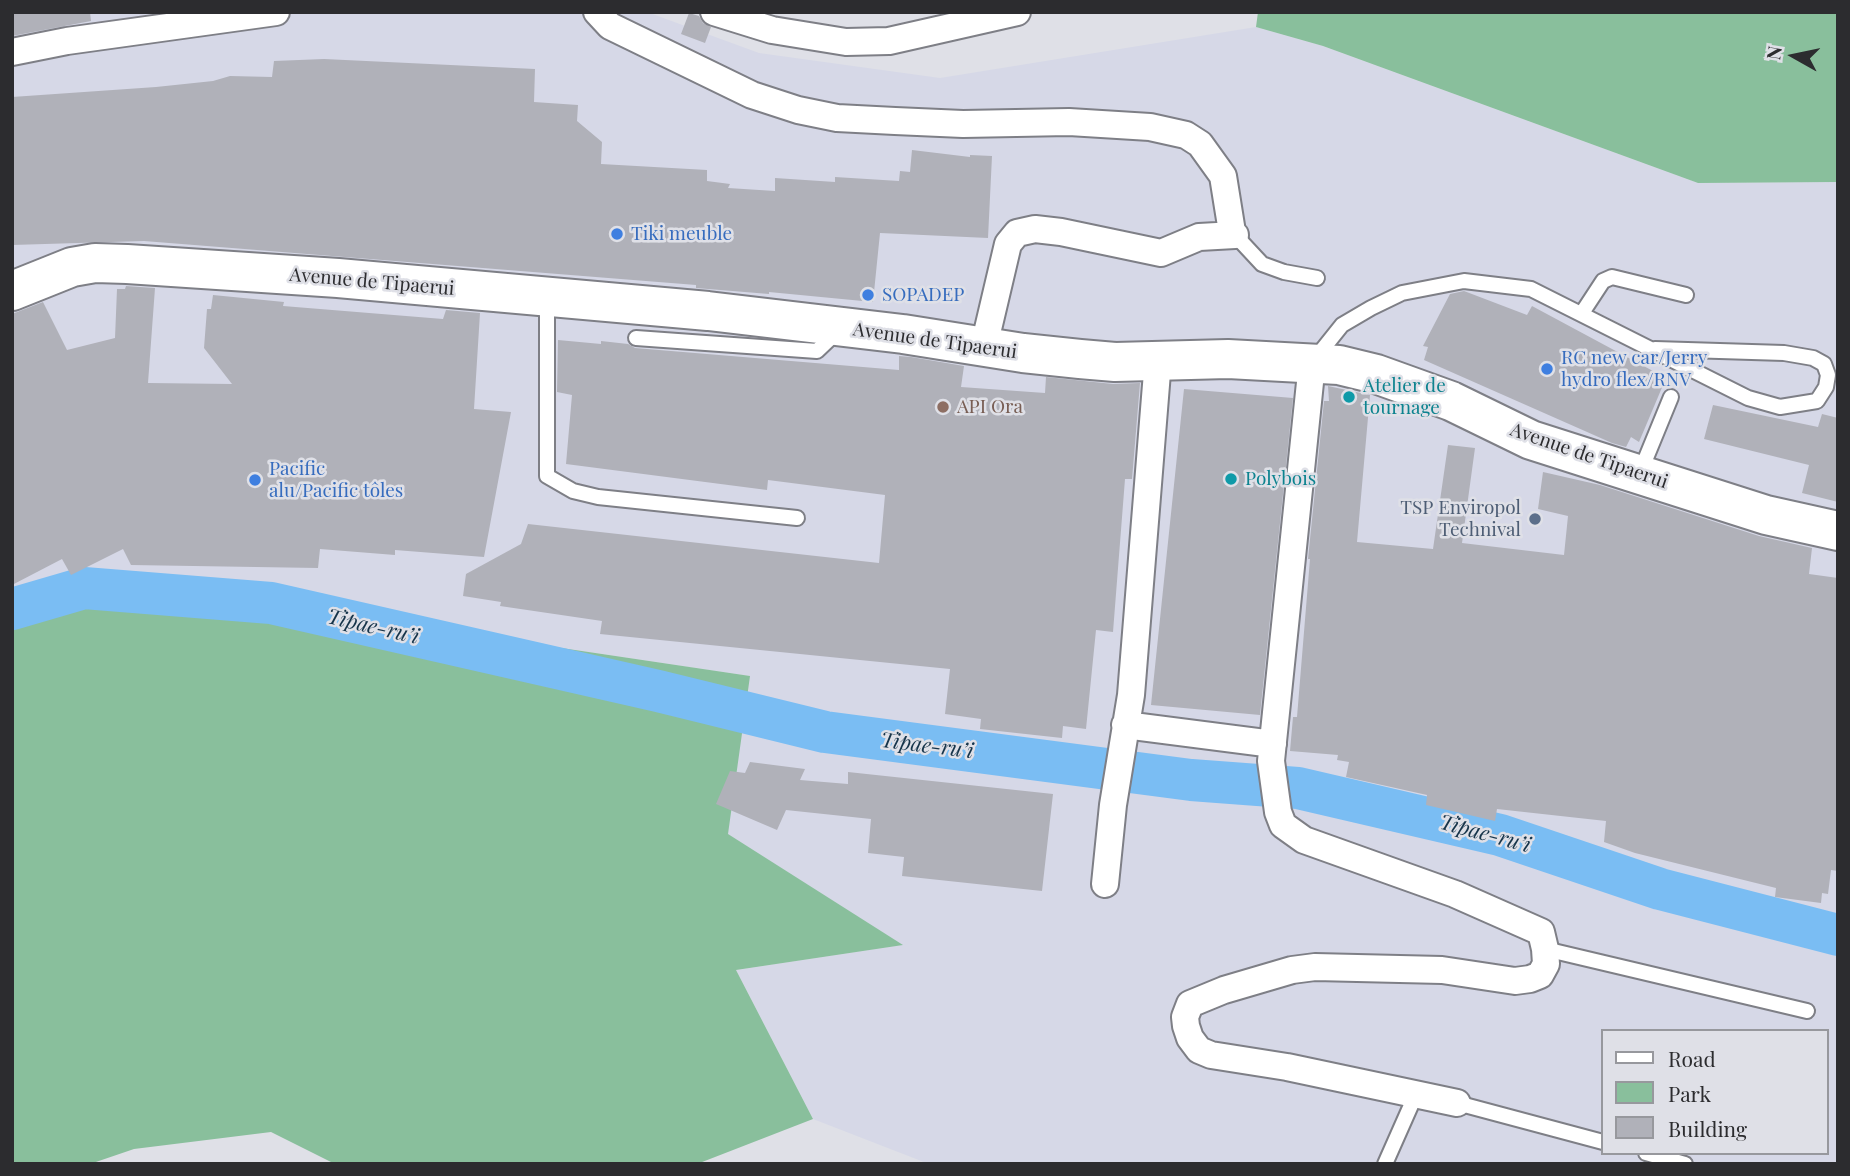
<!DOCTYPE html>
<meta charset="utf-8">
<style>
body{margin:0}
#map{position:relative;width:1850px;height:1176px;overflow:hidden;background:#dfe0e7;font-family:"Playfair Display",serif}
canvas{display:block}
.frame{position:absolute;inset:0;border:14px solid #2c2c2f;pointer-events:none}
.legend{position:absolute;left:1601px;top:1029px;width:228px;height:126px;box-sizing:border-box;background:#dfe0e7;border:2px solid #97989d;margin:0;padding:9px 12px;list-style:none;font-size:21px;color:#2c2c2f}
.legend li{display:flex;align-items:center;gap:14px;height:35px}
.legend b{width:35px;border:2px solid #97989d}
.north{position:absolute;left:1759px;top:21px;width:70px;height:70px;-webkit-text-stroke:5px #dfe0e7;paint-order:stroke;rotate:279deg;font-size:19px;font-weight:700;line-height:28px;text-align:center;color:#2c2c2f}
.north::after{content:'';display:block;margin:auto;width:24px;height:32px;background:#2c2c2f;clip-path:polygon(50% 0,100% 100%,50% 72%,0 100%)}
</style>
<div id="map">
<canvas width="1850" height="1176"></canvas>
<div class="frame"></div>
<ul class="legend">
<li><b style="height:9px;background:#fff"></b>Road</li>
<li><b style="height:19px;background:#89bf9c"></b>Park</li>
<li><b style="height:19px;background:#b0b1b9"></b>Building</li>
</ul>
<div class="north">N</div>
</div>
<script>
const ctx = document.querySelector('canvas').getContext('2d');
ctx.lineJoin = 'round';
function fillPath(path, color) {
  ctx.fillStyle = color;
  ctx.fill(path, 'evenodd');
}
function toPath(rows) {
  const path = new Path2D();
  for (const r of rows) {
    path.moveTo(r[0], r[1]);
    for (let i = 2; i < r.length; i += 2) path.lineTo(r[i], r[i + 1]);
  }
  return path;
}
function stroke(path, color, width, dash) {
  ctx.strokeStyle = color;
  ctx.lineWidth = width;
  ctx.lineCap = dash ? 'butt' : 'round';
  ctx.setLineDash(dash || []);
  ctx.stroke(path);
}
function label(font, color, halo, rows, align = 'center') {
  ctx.font = font + ' "Playfair Display",serif';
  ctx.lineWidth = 5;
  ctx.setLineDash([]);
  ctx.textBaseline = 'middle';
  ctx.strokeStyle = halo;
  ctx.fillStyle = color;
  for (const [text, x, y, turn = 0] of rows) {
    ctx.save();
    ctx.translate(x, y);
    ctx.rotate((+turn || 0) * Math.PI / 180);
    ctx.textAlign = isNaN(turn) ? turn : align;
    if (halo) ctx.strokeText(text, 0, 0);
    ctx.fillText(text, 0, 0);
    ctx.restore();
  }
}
const built = toPath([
 [12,12,647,12,759,53,940,78,1256,27,1323,46,1698,183,1838,182,1838,1164,929,1164,813,1119,736,970,902,945,727,834,749,676,454,632,334,601,100,593,12,618],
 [1603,1031,1827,1031,1827,1153,1603,1153]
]);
const green = toPath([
 [1258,12,1838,12,1838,182,1698,183,1323,46,1256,27],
 [252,590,334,601,454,632,750,676,728,834,903,945,736,970,813,1119,697,1164,335,1164,271,1132,134,1149,90,1164,12,1164,12,618,100,593]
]);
const river = toPath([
 [12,609,84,588,271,603,658,691,825,732,1191,780,1298,788,1500,835,1660,889,1838,935]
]);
const building = toPath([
 [12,12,90,12,91,21,12,36],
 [689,13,699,16,703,23,711,27,705,43,681,34],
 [324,59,535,69,534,102,578,105,577,121,602,142,601,164,707,170,707,181,730,184,728,188,775,191,775,178,835,182,835,177,899,181,900,171,910,172,912,150,970,157,970,155,992,156,988,238,880,233,873,302,769,292,769,294,696,288,696,285,144,241,12,245,12,97,156,87,213,81,230,76,272,77,274,61],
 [126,286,155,288,148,383,232,384,204,348,207,309,211,309,213,295,284,302,283,306,443,319,446,310,480,313,474,409,511,412,484,557,395,550,395,555,320,549,318,568,131,565,123,549,71,575,62,559,12,585,12,314,43,302,67,350,115,338,117,289,125,289],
 [1464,291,1527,315,1532,306,1666,378,1639,442,1631,437,1626,447,1612,443,1424,360,1428,347,1423,346,1450,294],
 [558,340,601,344,601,341,628,344,635,348,899,370,899,356,911,357,964,366,961,387,1045,393,1046,377,1113,384,1140,383,1132,479,1125,479,1113,632,1096,630,1086,729,1063,726,1062,738,980,729,981,719,945,714,950,669,600,634,602,621,500,606,501,602,463,596,466,574,521,544,528,524,879,563,885,495,768,480,767,490,566,464,572,395,557,392],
 [1328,386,1370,395,1357,542,1433,549,1448,445,1475,448,1462,543,1564,555,1568,516,1538,509,1543,472,1600,485,1759,536,1812,548,1809,574,1838,578,1838,871,1831,870,1828,894,1822,893,1821,903,1775,897,1776,888,1635,853,1604,842,1606,821,1497,809,1495,821,1426,805,1427,795,1346,777,1349,762,1337,760,1338,755,1290,751,1293,717,1297,717,1310,559,1308,559,1324,401,1329,401],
 [1184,389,1293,398,1260,715,1151,705],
 [1713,405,1818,427,1822,414,1838,418,1838,502,1802,493,1809,465,1704,439],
 [750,762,805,769,800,780,848,784,848,772,1053,794,1042,891,902,876,904,857,868,853,871,819,786,810,777,830,716,804,730,771,745,773]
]);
const service = toPath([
 [1235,235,1262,264,1284,272,1317,278],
 [547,299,547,476,573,491,598,497,797,518],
 [1582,313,1603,281,1612,277,1686,295],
 [636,338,817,351,838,331],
 [1314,360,1342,325,1371,308,1402,293,1464,281,1531,289,1748,398,1780,407,1817,401,1826,387,1828,375,1824,364,1813,358,1784,353,1655,349],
 [1639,475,1671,397],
 [1545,949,1807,1011],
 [1457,1103,1603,1142],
 [1646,1153,1685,1164],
 [1385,1164,1416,1094]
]);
const minor = toPath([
 [597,12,610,26,752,95,798,110,837,118,895,121,963,124,1069,122,1150,127,1186,135,1200,144,1223,176,1232,232,1235,235,1199,237,1161,253,1061,232,1035,229,1017,233,1008,244,984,346],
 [714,12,772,30,846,42,889,41,1017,12],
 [12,52,67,41,276,12],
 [1312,363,1271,761,1278,812,1283,825,1304,840,1455,894,1541,932,1545,949,1546,964,1540,975,1530,979,1515,981,1442,970,1315,967,1292,970,1224,990,1190,1004,1185,1017,1186,1026,1190,1038,1199,1050,1211,1055,1287,1067,1457,1103],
 [1125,725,1273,744],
 [1105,884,1113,805,1131,695,1158,360]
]);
const secondary = toPath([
 [12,291,72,267,95,263,127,264,338,278,708,311,903,334,1023,353,1080,359,1115,362,1228,359,1339,365,1376,374,1451,401,1531,440,1766,515,1838,531]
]);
const markers = [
 [617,234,7,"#3f7fe0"],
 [868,295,7,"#3f7fe0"],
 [1547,369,7,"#3f7fe0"],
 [1349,397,7,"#0f9aa8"],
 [943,407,7,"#8d6e63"],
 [1231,479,7,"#0f9aa8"],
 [255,480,7,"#3f7fe0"],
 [1535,519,7,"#5c6f8a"]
];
const shopNames = [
 ["Tiki meuble",631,234],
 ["SOPADEP",882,295],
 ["RC new car/Jerry",1561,358],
 ["hydro flex/RNV",1561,380],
 ["Pacific",269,469],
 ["alu/Pacific tôles",269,491]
];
const streetNames = [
 ["Avenue de Tipaerui",372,282,5],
 ["Avenue de Tipaerui",935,341,8],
 ["Avenue de Tipaerui",1589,456,19]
];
const cultureNames = [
 ["Atelier de",1363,386],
 ["tournage",1363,408],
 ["Polybois",1245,479]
];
const educationNames = [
 ["API Ora",957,407]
];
const serviceNames = [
 ["TSP Enviropol",1521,508],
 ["Technival",1521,530]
];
const waterNames = [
 ["Tipae-ru’i",373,627,13],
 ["Tipae-ru’i",927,746,7],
 ["Tipae-ru’i",1485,834,15]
];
fillPath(built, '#d6d8e7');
fillPath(green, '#89bf9c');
stroke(river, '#7abdf3', 42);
fillPath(building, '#b0b1b9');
stroke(service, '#7e7f86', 18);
stroke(minor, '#7e7f86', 30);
stroke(secondary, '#7e7f86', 42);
stroke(service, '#fff', 14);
stroke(minor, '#fff', 26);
stroke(secondary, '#fff', 38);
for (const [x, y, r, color] of markers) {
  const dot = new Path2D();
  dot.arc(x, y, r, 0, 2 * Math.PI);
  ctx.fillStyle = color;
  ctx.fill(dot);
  stroke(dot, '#dfe0e7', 2.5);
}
label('19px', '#366cbe', '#dfe0e7', shopNames, 'left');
label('19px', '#2c2c2f', '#dfe0e7', streetNames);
label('19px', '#0d838f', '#dfe0e7', cultureNames, 'left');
label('19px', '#785e54', '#dfe0e7', educationNames, 'left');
label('19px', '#4e5e75', '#dfe0e7', serviceNames, 'right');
label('italic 21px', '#16344a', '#dfe0e7', waterNames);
</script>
